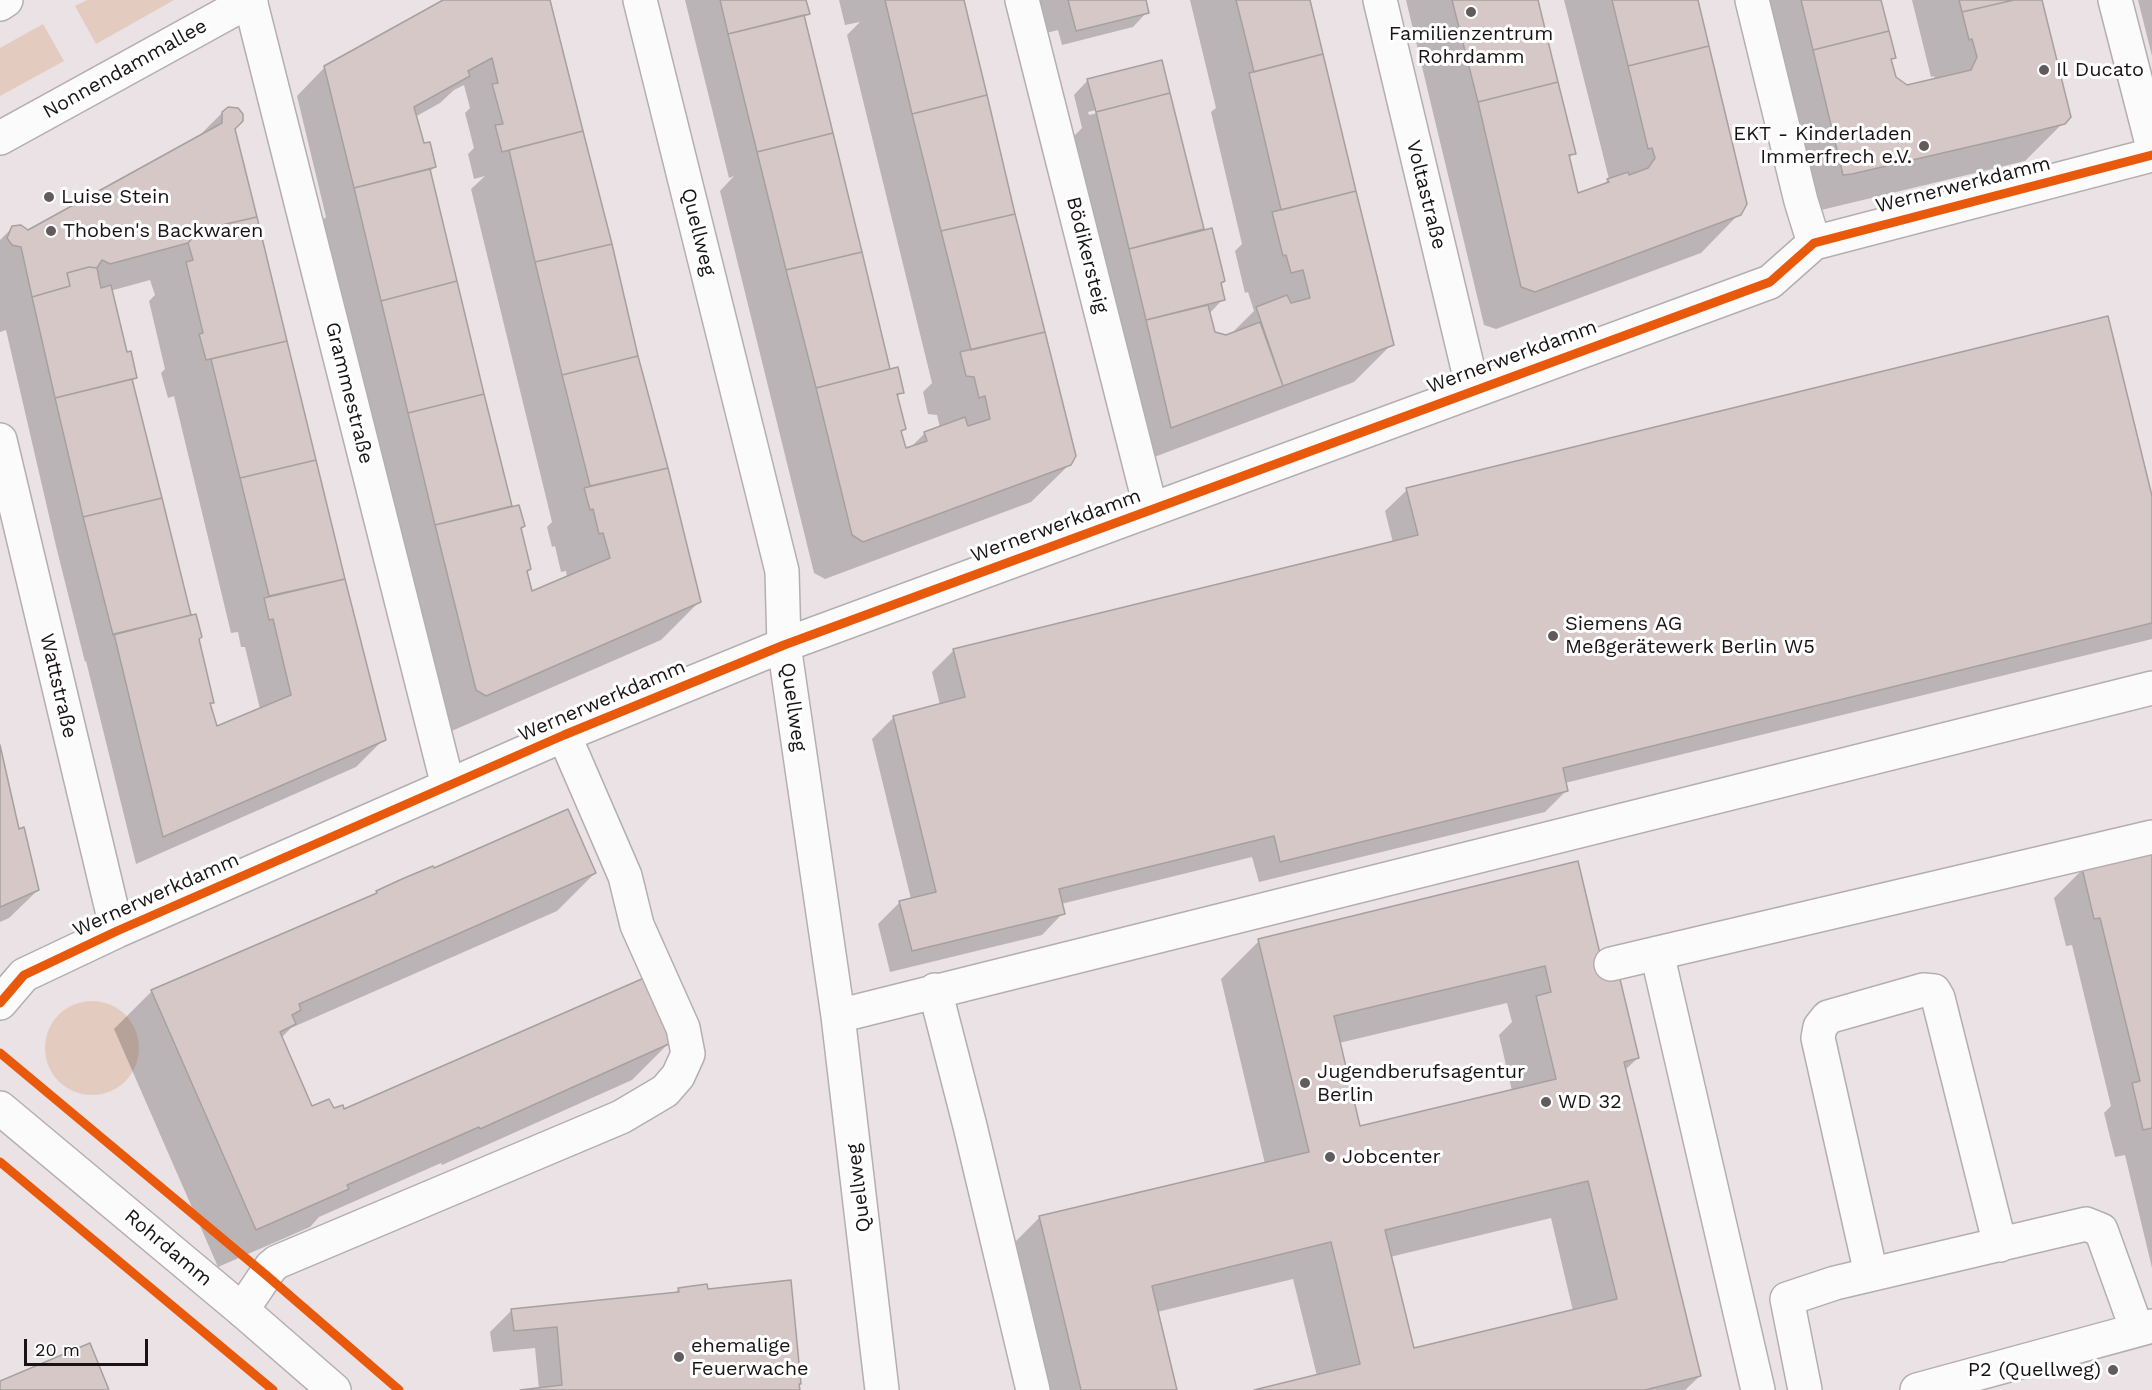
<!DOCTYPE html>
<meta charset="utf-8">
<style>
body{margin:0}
#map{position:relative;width:2152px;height:1390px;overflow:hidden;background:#eae2e4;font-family:"Work Sans",sans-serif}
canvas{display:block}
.scale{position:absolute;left:24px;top:1339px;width:124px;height:27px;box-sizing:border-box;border:3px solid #181314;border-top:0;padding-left:8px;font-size:18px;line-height:21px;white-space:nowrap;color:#181314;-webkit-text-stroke:4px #fff;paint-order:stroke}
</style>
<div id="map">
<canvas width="2152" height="1390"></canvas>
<div class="scale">20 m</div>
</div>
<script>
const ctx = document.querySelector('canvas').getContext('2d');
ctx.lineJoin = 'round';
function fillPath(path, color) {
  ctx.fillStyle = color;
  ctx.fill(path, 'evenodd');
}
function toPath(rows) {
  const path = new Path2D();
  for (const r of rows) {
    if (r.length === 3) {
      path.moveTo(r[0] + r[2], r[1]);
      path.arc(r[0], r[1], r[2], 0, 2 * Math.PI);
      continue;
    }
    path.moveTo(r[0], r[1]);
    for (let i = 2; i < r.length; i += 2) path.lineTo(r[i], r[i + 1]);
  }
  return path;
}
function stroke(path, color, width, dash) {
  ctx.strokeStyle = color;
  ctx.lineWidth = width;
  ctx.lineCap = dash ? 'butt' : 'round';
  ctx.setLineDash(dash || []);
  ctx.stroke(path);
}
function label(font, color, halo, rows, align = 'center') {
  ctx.font = font + ' "Work Sans",sans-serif';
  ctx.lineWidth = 6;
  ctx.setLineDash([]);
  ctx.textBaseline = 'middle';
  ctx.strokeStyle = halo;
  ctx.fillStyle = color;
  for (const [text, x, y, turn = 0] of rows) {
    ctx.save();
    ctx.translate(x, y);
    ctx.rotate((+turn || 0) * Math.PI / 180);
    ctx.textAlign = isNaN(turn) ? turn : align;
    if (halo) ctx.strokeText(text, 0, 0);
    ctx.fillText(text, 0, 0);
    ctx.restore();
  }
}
const green = toPath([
 [87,0,174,0,96,44,75,6],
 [43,24,64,61,0,96,0,48],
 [92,1048,47]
]);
const shadow = toPath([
 [446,0,549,0,699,602,661,640,447,733,316,227,326,217,297,96,325,67],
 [464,85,470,108,465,113,474,148,468,154,474,179,485,176,471,189,552,522,547,527,552,547,555,546,561,572,566,571,567,578,531,593,519,530,523,526,511,508,429,172,435,167,422,145,415,117,440,103,454,90],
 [685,0,805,0,808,13,803,18,889,371,902,392,896,398,904,428,900,433,905,450,909,449,925,433,940,428,937,415,928,414,923,392,932,383,847,35,860,22,845,25,839,0,962,0,1070,464,1031,502,825,579,814,573,720,191,734,176,729,178],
 [1021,0,1144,0,1147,12,1133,27,1062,45,1058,30,1030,37],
 [1190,0,1308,0,1392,344,1354,382,1133,465,1059,151,1082,128,1074,95,1088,80,1161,62,1203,231,1223,299,1209,314,1213,334,1226,336,1230,335,1254,311,1248,292,1245,293,1235,251,1242,244,1211,112,1216,108],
 [1153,96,1153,99,1089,115,1088,112],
 [1406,0,1537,0,1574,153,1568,159,1577,195,1601,187,1609,179,1564,0,1695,0,1739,214,1701,253,1496,329,1484,325],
 [1754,0,1881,0,1894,57,1890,62,1895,78,1906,87,1935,80,1934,76,1931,77,1912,0,2040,0,2069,117,2025,161,1813,212],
 [2138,0,2152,0,2152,56],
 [225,110,234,129,384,739,356,767,136,864,86,661,85,662,56,546,6,330,0,332,0,240,12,228,27,232,196,139],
 [150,280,155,295,149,301,165,369,161,373,168,398,174,396,231,633,238,632,241,647,245,647,260,709,216,728,209,705,212,702,197,639,189,617,131,382,136,377,126,354,110,291],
 [1407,490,2152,502,2152,639,1565,783,1567,790,1545,812,1259,882,1252,857,1061,904,1063,913,1042,935,890,972,878,924,900,902,911,899,872,739,894,717,940,705,932,672,954,650,1393,543,1385,511],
 [0,754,18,830,38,890,9,918,0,922],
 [2152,855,2152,1268,2125,1155,2115,1157,2104,1113,2111,1106,2072,945,2066,946,2054,898,2082,870],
 [1576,863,1605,981,1638,1058,1625,1070,1700,1376,1685,1390,1261,1390,1317,1376,1293,1279,1157,1312,1176,1390,1034,1390,1002,1255,1040,1217,1265,1164,1221,979,1259,941],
 [1507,1003,1512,1022,1499,1035,1512,1091,1359,1128,1339,1043],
 [1551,1218,1573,1311,1413,1349,1390,1257],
 [434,870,595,873,557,911,291,1028,281,1038,311,1108,344,1111,670,1042,632,1080,442,1165,441,1163,319,1217,310,1227,218,1267,114,1029,152,991,372,897,377,892],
 [790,1282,800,1390,525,1390,539,1389,535,1348,493,1352,490,1332,512,1310,674,1294,679,1289,706,1291]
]);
const building = toPath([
 [443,0,550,0,583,131,502,152,495,125,503,124,492,84,498,83,492,58,468,71,470,76,414,107,424,143,430,142,436,167,354,188,324,66,443,0],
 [720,0,806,0,810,14,728,34,720,0],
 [885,0,964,0,987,95,912,114,885,0],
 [1068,0,1146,0,1149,13,1076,31,1068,0],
 [1236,0,1310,0,1323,54,1254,72,1236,0],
 [1452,0,1538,0,1558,82,1478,102,1452,0],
 [1612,0,1698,0,1709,46,1628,66,1612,0],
 [1801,0,1881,0,1889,31,1813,50,1801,0],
 [1959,0,2014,0,1962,12,1959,0],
 [2014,0,2042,0,2071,117,2065,124,2016,136,1852,174,1843,175,1813,50,1889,31,1896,58,1891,59,1896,77,1907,85,1971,70,1977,57,1972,39,1969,40,1962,12,2014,0],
 [804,15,833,133,757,152,728,34,804,15],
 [1709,46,1747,204,1741,215,1535,292,1521,287,1478,102,1558,82,1576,154,1569,155,1578,193,1609,182,1607,179,1628,172,1629,175,1648,168,1655,158,1652,148,1648,149,1628,66,1709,46],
 [1323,54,1356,191,1281,210,1249,73,1323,54],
 [1162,60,1170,93,1096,112,1087,79,1162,60],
 [1170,93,1204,229,1129,249,1096,112,1170,93],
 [987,95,1015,214,941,231,912,114,987,95],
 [228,107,238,108,243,114,243,121,235,129,257,217,217,226,217,231,194,236,188,243,110,264,102,260,97,268,89,267,67,273,70,286,32,297,21,247,12,245,7,238,12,226,21,225,28,230,222,123,222,112,228,107],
 [583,131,612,244,535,262,509,150,583,131],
 [833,133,862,252,786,270,757,152,833,133],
 [430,169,457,281,381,301,354,188,430,169],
 [1356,191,1394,345,1283,386,1256,307,1287,295,1291,303,1310,298,1303,270,1291,273,1286,255,1283,256,1272,212,1356,191],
 [1015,214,1045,332,971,350,941,231,1015,214],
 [257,217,287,341,206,360,199,334,203,333,186,262,193,260,188,243,194,236,217,231,217,226,257,217],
 [1212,228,1225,281,1221,283,1225,300,1146,320,1129,249,1212,228],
 [612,244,638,356,562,375,535,262,612,244],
 [862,252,890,369,816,388,786,270,862,252],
 [89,267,97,268,101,288,111,285,127,352,131,351,137,378,55,398,32,297,70,286,67,273,89,267],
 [457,281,484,394,408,413,381,301,457,281],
 [1208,305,1215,332,1226,335,1260,322,1283,386,1171,428,1146,320,1208,305],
 [2108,316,2152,496,2152,623,1563,768,1568,791,1280,862,1274,836,1059,889,1065,914,912,951,899,901,936,892,893,716,965,697,953,649,1418,535,1406,488,2108,316],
 [1045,332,1076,456,1071,465,863,542,852,535,816,388,898,367,904,393,897,394,906,429,901,431,906,448,927,441,924,432,965,417,968,426,990,419,985,396,979,398,974,377,966,376,960,352,1045,332],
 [287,341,316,460,240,478,211,359,287,341],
 [638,356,668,468,590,486,562,375,638,356],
 [132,379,162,498,83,517,55,398,132,379],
 [484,394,512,506,435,525,408,413,484,394],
 [316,460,345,579,269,596,240,478,316,460],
 [668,468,701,602,486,696,476,690,435,525,519,505,525,526,521,528,531,569,527,571,532,591,610,558,603,533,599,534,593,509,590,510,584,488,668,468],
 [162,498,191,615,113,635,83,517,162,498],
 [345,579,386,740,163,837,114,634,196,614,202,637,199,639,214,703,210,703,217,726,291,695,273,619,269,620,264,598,345,579],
 [0,745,19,829,24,827,39,890,0,907,0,745],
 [568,809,596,873,299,1004,301,1010,292,1015,296,1024,280,1032,312,1106,329,1099,334,1108,343,1105,344,1109,644,978,671,1043,480,1129,479,1127,347,1185,349,1189,256,1230,151,990,377,893,376,891,402,879,433,866,434,868,568,809],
 [2152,854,2152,1128,2143,1130,2132,1083,2140,1081,2100,918,2094,919,2082,868,2152,854],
 [1578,861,1606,979,1619,975,1639,1058,1624,1062,1701,1376,1645,1390,1254,1390,1360,1364,1331,1242,1152,1286,1177,1390,1081,1390,1039,1216,1309,1152,1258,939,1578,861],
 [1545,966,1551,992,1536,996,1556,1079,1360,1126,1334,1016,1545,966],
 [1588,1181,1617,1299,1414,1348,1385,1230,1588,1181],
 [791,1280,801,1384,799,1384,800,1390,520,1390,562,1385,557,1327,514,1331,511,1309,679,1292,678,1288,692,1286,707,1284,708,1289,791,1280],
 [90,1343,109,1390,0,1390,0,1381,90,1343]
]);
const minor = toPath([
 [250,0,448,786],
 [640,0,782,571,784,645,838,1016,882,1390],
 [1022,0,1151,510],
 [1380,0,1473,390],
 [1752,0,1801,201,1814,243],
 [2115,0,2152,144],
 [0,440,117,931],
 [1657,953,1758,1390],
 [1611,964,2152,837],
 [935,990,970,1126,1033,1390],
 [0,1003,24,975,117,931,564,735,784,645,1770,282,1814,243,2152,155],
 [838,1016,2152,688],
 [1871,1274,1818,1038,1820,1027,1828,1017,1923,990,1934,991,1938,998,2000,1245],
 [242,1310,271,1267,277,1262,621,1117,665,1091,678,1076,688,1054,683,1028,637,925,625,876,564,735],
 [1805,1390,1787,1299,1835,1283,2086,1224,2101,1230,2137,1330],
 [1917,1390,2152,1326]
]);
const major = toPath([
 [0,4,6,0],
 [0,138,251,0],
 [0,1108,242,1310,334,1390]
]);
const cycleway = toPath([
 [0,1003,24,975,117,931,564,735,784,645,1770,282,1814,243,2152,155],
 [0,1053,266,1275,399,1390],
 [0,1162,273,1390]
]);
const markers = [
 [1471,12,6,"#625b5d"],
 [2044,70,6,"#625b5d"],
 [1924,146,6,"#625b5d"],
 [49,197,6,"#625b5d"],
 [51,231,6,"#625b5d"],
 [1553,636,6,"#625b5d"],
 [1305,1083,6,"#625b5d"],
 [1546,1102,6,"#625b5d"],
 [1330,1157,6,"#625b5d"],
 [679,1357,6,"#625b5d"],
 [2113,1370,6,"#625b5d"]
];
const poiNames = [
 ["Familienzentrum",1471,34,"center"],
 ["Rohrdamm",1471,57,"center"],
 ["Il Ducato",2056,70],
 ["EKT - Kinderladen",1912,134,"right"],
 ["Immerfrech e.V.",1912,157,"right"],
 ["Luise Stein",61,197],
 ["Thoben's Backwaren",63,231],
 ["Siemens AG",1565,624],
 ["Meßgerätewerk Berlin W5",1565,647],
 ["Jugendberufsagentur",1317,1072],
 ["Berlin",1317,1095],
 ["WD 32",1558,1102],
 ["Jobcenter",1342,1157],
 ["ehemalige",691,1346],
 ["Feuerwache",691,1369],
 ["P2 (Quellweg)",2101,1370,"right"]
];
const streetNames = [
 ["Nonnendammallee",125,69,-29],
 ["Wernerwerkdamm",1963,185,-14],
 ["Voltastraße",1426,195,76],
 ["Quellweg",698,232,76],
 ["Bödikersteig",1087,255,76],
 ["Wernerwerkdamm",1512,357,-20],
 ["Grammestraße",349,393,76],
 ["Wernerwerkdamm",1056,526,-20],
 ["Wattstraße",58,686,77],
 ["Wernerwerkdamm",602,701,-23],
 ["Quellweg",793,707,82],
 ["Wernerwerkdamm",156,895,-24],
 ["Quellweg",859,1188,-97],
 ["Rohrdamm",168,1248,40]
];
fillPath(green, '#e4cbbf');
fillPath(shadow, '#0003');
fillPath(building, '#d5c8c7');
stroke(building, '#a6a0a0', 1.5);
stroke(minor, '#b5aeb0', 36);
stroke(major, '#b5aeb0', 36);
stroke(minor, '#fcfbfb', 33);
stroke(major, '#fcfbfb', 33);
stroke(cycleway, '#e8590c', 9);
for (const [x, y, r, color] of markers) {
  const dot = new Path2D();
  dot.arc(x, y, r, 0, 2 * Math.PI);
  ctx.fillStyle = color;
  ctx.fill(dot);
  stroke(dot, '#fff', 2);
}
label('20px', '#181314', '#fff', poiNames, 'left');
label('20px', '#181314', '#fff', streetNames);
</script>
